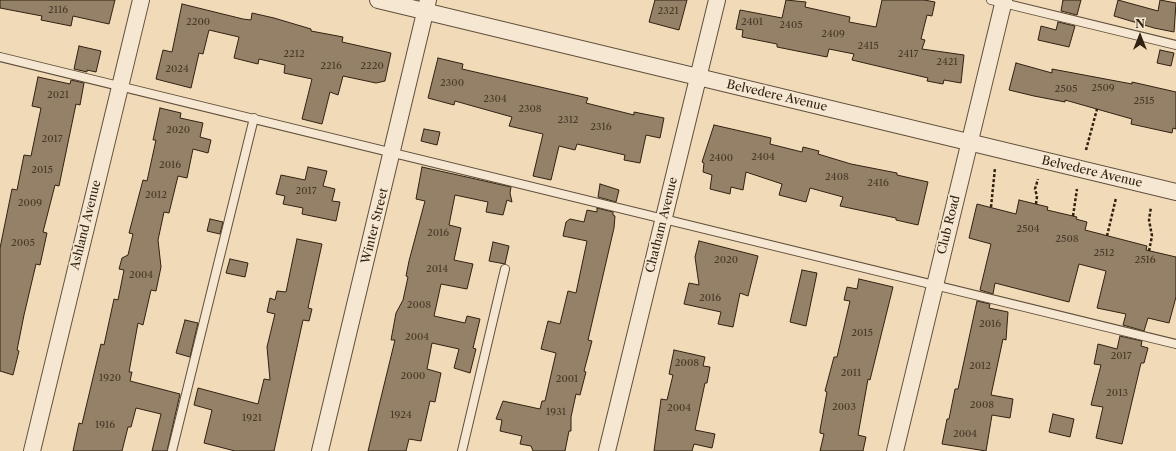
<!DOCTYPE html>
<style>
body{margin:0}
#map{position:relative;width:1176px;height:451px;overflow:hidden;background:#f0dab8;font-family:"Libre Caslon Text",serif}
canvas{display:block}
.north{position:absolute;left:1120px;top:16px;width:40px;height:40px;-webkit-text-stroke:3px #f5e7d1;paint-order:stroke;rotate:0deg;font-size:11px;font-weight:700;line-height:16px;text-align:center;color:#312111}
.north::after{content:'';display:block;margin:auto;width:14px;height:18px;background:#312111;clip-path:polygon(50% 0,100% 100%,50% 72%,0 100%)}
</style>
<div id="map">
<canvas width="1176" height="451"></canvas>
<div class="north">N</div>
</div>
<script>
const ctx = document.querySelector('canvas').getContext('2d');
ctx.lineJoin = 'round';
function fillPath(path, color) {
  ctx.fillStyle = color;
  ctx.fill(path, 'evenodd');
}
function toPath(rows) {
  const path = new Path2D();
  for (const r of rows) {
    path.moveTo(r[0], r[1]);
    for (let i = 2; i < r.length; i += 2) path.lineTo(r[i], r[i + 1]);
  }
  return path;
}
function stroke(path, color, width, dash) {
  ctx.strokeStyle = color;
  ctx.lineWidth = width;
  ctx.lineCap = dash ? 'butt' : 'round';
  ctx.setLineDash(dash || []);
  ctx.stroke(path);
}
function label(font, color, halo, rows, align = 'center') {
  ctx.font = font + ' "Libre Caslon Text",serif';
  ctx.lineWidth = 3.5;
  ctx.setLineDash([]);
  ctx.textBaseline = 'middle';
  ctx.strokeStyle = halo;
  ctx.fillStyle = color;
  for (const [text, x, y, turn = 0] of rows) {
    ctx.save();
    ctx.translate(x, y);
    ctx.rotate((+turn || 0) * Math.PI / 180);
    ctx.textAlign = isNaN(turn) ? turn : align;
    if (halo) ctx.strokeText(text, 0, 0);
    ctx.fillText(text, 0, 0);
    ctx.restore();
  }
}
const building = toPath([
 [0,0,115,0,109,24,73,16,71,26,41,20,42,16,0,8,0,0],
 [655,0,687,0,679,30,649,22,655,0],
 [786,0,806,2,805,7,850,17,849,22,876,27,882,0,924,0,935,2,932,16,927,15,921,39,925,40,922,49,964,55,961,83,944,80,943,84,927,81,928,78,852,60,854,54,829,49,827,57,777,47,777,44,742,37,743,30,736,29,740,10,782,18,786,0],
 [1063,0,1081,0,1077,15,1061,11,1063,0],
 [1118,0,1158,11,1160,0,1176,3,1174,32,1154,28,1114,16,1118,0],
 [182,4,243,19,251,20,252,13,274,18,311,29,311,31,343,37,342,42,391,53,385,81,376,83,343,76,338,95,330,92,322,124,302,119,312,79,284,73,285,65,259,59,258,64,234,58,239,37,209,30,203,54,199,53,191,88,156,79,163,50,172,52,182,4],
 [1058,22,1075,26,1069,47,1038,40,1041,26,1056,30,1058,22],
 [79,46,101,51,96,72,87,70,87,72,74,69,79,46],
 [1160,50,1174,53,1171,66,1157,63,1160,50],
 [438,58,463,64,462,69,588,98,586,103,634,115,634,112,664,118,660,138,646,135,640,163,624,160,625,155,577,144,575,150,559,146,551,180,533,176,543,134,509,126,512,117,455,101,454,105,428,98,438,58],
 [1016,63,1052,73,1052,69,1132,84,1132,82,1176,92,1176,129,1173,128,1172,133,1131,124,1132,119,1065,100,1065,102,1034,96,1009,90,1016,63],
 [38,77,70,84,71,80,84,83,80,105,76,104,59,186,55,185,43,232,47,233,40,265,36,264,24,315,17,350,19,351,13,375,0,371,0,248,12,189,17,190,24,155,31,156,41,108,32,106,38,77],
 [160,108,181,113,180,118,203,123,200,137,211,140,208,153,193,149,187,178,178,176,169,213,164,212,158,240,161,267,156,291,151,290,143,325,138,323,129,372,132,372,130,381,180,394,167,451,152,451,161,414,136,408,131,427,128,427,122,451,73,451,79,423,82,424,101,344,104,345,114,299,118,300,124,270,119,269,122,258,128,255,133,234,129,233,143,180,147,181,156,140,153,140,160,108],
 [714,125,771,138,770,144,802,152,803,147,819,151,818,154,851,164,897,173,897,175,928,182,918,225,896,220,896,218,840,206,843,197,810,188,806,202,779,195,782,184,746,172,743,190,731,187,730,194,710,189,712,175,703,172,704,163,702,162,714,125],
 [424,129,440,132,437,145,421,141,424,129],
 [308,167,327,171,323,186,335,189,332,201,340,202,336,221,302,214,303,208,283,204,285,196,276,194,281,175,305,180,308,167],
 [422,167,511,187,510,193,512,202,507,200,503,215,486,212,488,202,455,195,449,225,461,228,454,260,473,264,467,289,441,284,434,316,465,323,467,316,480,319,473,348,476,349,470,373,454,368,459,349,432,343,427,369,441,373,435,402,430,401,421,441,409,439,406,451,368,451,395,340,391,340,396,313,403,300,408,277,406,276,409,261,425,201,416,199,422,167],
 [600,184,619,190,616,202,598,197,600,184],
 [1019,200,1048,207,1047,210,1077,217,1076,219,1087,222,1085,230,1147,246,1146,250,1176,257,1176,297,1169,323,1148,318,1144,331,1123,325,1126,314,1097,308,1106,271,1079,264,1069,302,995,283,993,294,980,290,991,244,969,238,977,204,1016,214,1019,200],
 [597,208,613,212,613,215,615,216,614,228,588,340,592,341,584,371,586,372,580,395,576,394,571,417,571,431,569,431,565,451,533,451,531,446,520,444,522,436,500,431,502,420,496,419,503,401,540,409,542,401,545,401,556,353,541,349,548,321,560,324,568,291,576,293,587,241,563,236,566,222,570,219,584,222,587,210,597,212,597,208],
 [210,219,223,222,220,234,207,231,210,219],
 [297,239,322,244,308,308,312,309,309,321,303,320,274,451,235,451,204,443,212,410,194,405,198,388,258,404,264,379,270,380,267,347,275,314,267,312,270,298,275,300,277,291,286,292,297,239],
 [699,241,758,256,748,296,740,293,733,327,718,324,721,312,684,304,689,283,699,285,695,257,699,241],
 [493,242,509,246,505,264,489,261,493,242],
 [230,259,248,263,245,277,226,273,230,259],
 [802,270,817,273,806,326,790,322,802,270],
 [859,279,893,287,870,380,868,379,858,435,866,437,863,451,820,451,824,434,820,433,820,430,827,392,825,391,834,357,837,357,850,301,844,300,847,287,857,289,859,279],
 [977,301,990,304,989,308,1008,312,1006,340,1003,339,991,395,1013,399,1010,418,992,415,986,451,942,444,947,419,949,419,955,389,958,389,977,301],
 [185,320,198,323,190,357,176,353,185,320],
 [1120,336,1142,341,1141,346,1148,348,1144,363,1141,363,1122,444,1096,438,1103,407,1091,405,1101,365,1094,364,1098,344,1117,349,1120,336],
 [674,350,705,357,703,366,710,367,707,383,705,383,695,430,715,434,712,448,694,444,692,451,654,451,661,399,667,400,673,375,669,374,674,350],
 [1053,414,1074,419,1070,437,1049,432,1053,414]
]);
const path = toPath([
 [1086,150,1097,109],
 [1036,204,1037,196,1035,189,1038,179],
 [991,207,995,168],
 [1073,216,1077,189],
 [1107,236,1116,198],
 [1149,251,1152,236,1149,220,1151,207]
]);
const lane = toPath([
 [991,0,1176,45],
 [0,57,1176,344],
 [172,451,254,118],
 [462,451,505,269]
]);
const street = toPath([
 [378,0,1176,192],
 [32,451,141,0],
 [320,451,428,0],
 [607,451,717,0],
 [895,451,1004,0]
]);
const numberNames = [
 ["2116",58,10],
 ["2321",668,11],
 ["2200",198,22],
 ["2401",752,22],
 ["2405",791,25],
 ["2409",833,34],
 ["2415",868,46],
 ["2212",294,54],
 ["2417",908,54],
 ["2421",947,62],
 ["2216",331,66],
 ["2220",372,66],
 ["2024",177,69],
 ["2300",452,83],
 ["2509",1103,88],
 ["2505",1066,89],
 ["2021",58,95],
 ["2304",495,99],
 ["2515",1144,101],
 ["2308",530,109],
 ["2312",568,120],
 ["2316",601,127],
 ["2020",178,130],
 ["2017",52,139],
 ["2404",763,157],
 ["2400",721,158],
 ["2016",170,165],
 ["2015",42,170],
 ["2408",837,177],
 ["2416",878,183],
 ["2017",306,191],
 ["2012",156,195],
 ["2009",30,203],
 ["2504",1028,229],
 ["2016",438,233],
 ["2508",1067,239],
 ["2005",23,243],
 ["2512",1104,253],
 ["2020",726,260],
 ["2516",1145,260],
 ["2014",437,269],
 ["2004",141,275],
 ["2016",710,298],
 ["2008",419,305],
 ["2016",990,324],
 ["2015",862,333],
 ["2004",417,337],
 ["2017",1121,356],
 ["2008",687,363],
 ["2012",980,366],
 ["2011",851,373],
 ["2000",413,376],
 ["1920",110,378],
 ["2001",567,379],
 ["2013",1117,393],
 ["2008",982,405],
 ["2003",844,407],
 ["2004",679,408],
 ["1931",556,412],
 ["1924",401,415],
 ["1921",252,418],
 ["1916",105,425],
 ["2004",965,434]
];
const streetNames = [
 ["Belvedere Avenue",777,96,13],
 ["Belvedere Avenue",1092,172,13],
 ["Ashland Avenue",86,225,-76],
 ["Chatham Avenue",662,225,-76],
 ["Club Road",949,225,-76],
 ["Winter Street",375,226,-76]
];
fillPath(building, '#948168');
stroke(building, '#312111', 1);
stroke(lane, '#614f3b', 10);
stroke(street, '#614f3b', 18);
stroke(path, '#312111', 2.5, [3, 2]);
stroke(lane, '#f5e7d1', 8);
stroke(street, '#f5e7d1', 16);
label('10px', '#4a3927', null, numberNames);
label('12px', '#312111', '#f5e7d1', streetNames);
</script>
